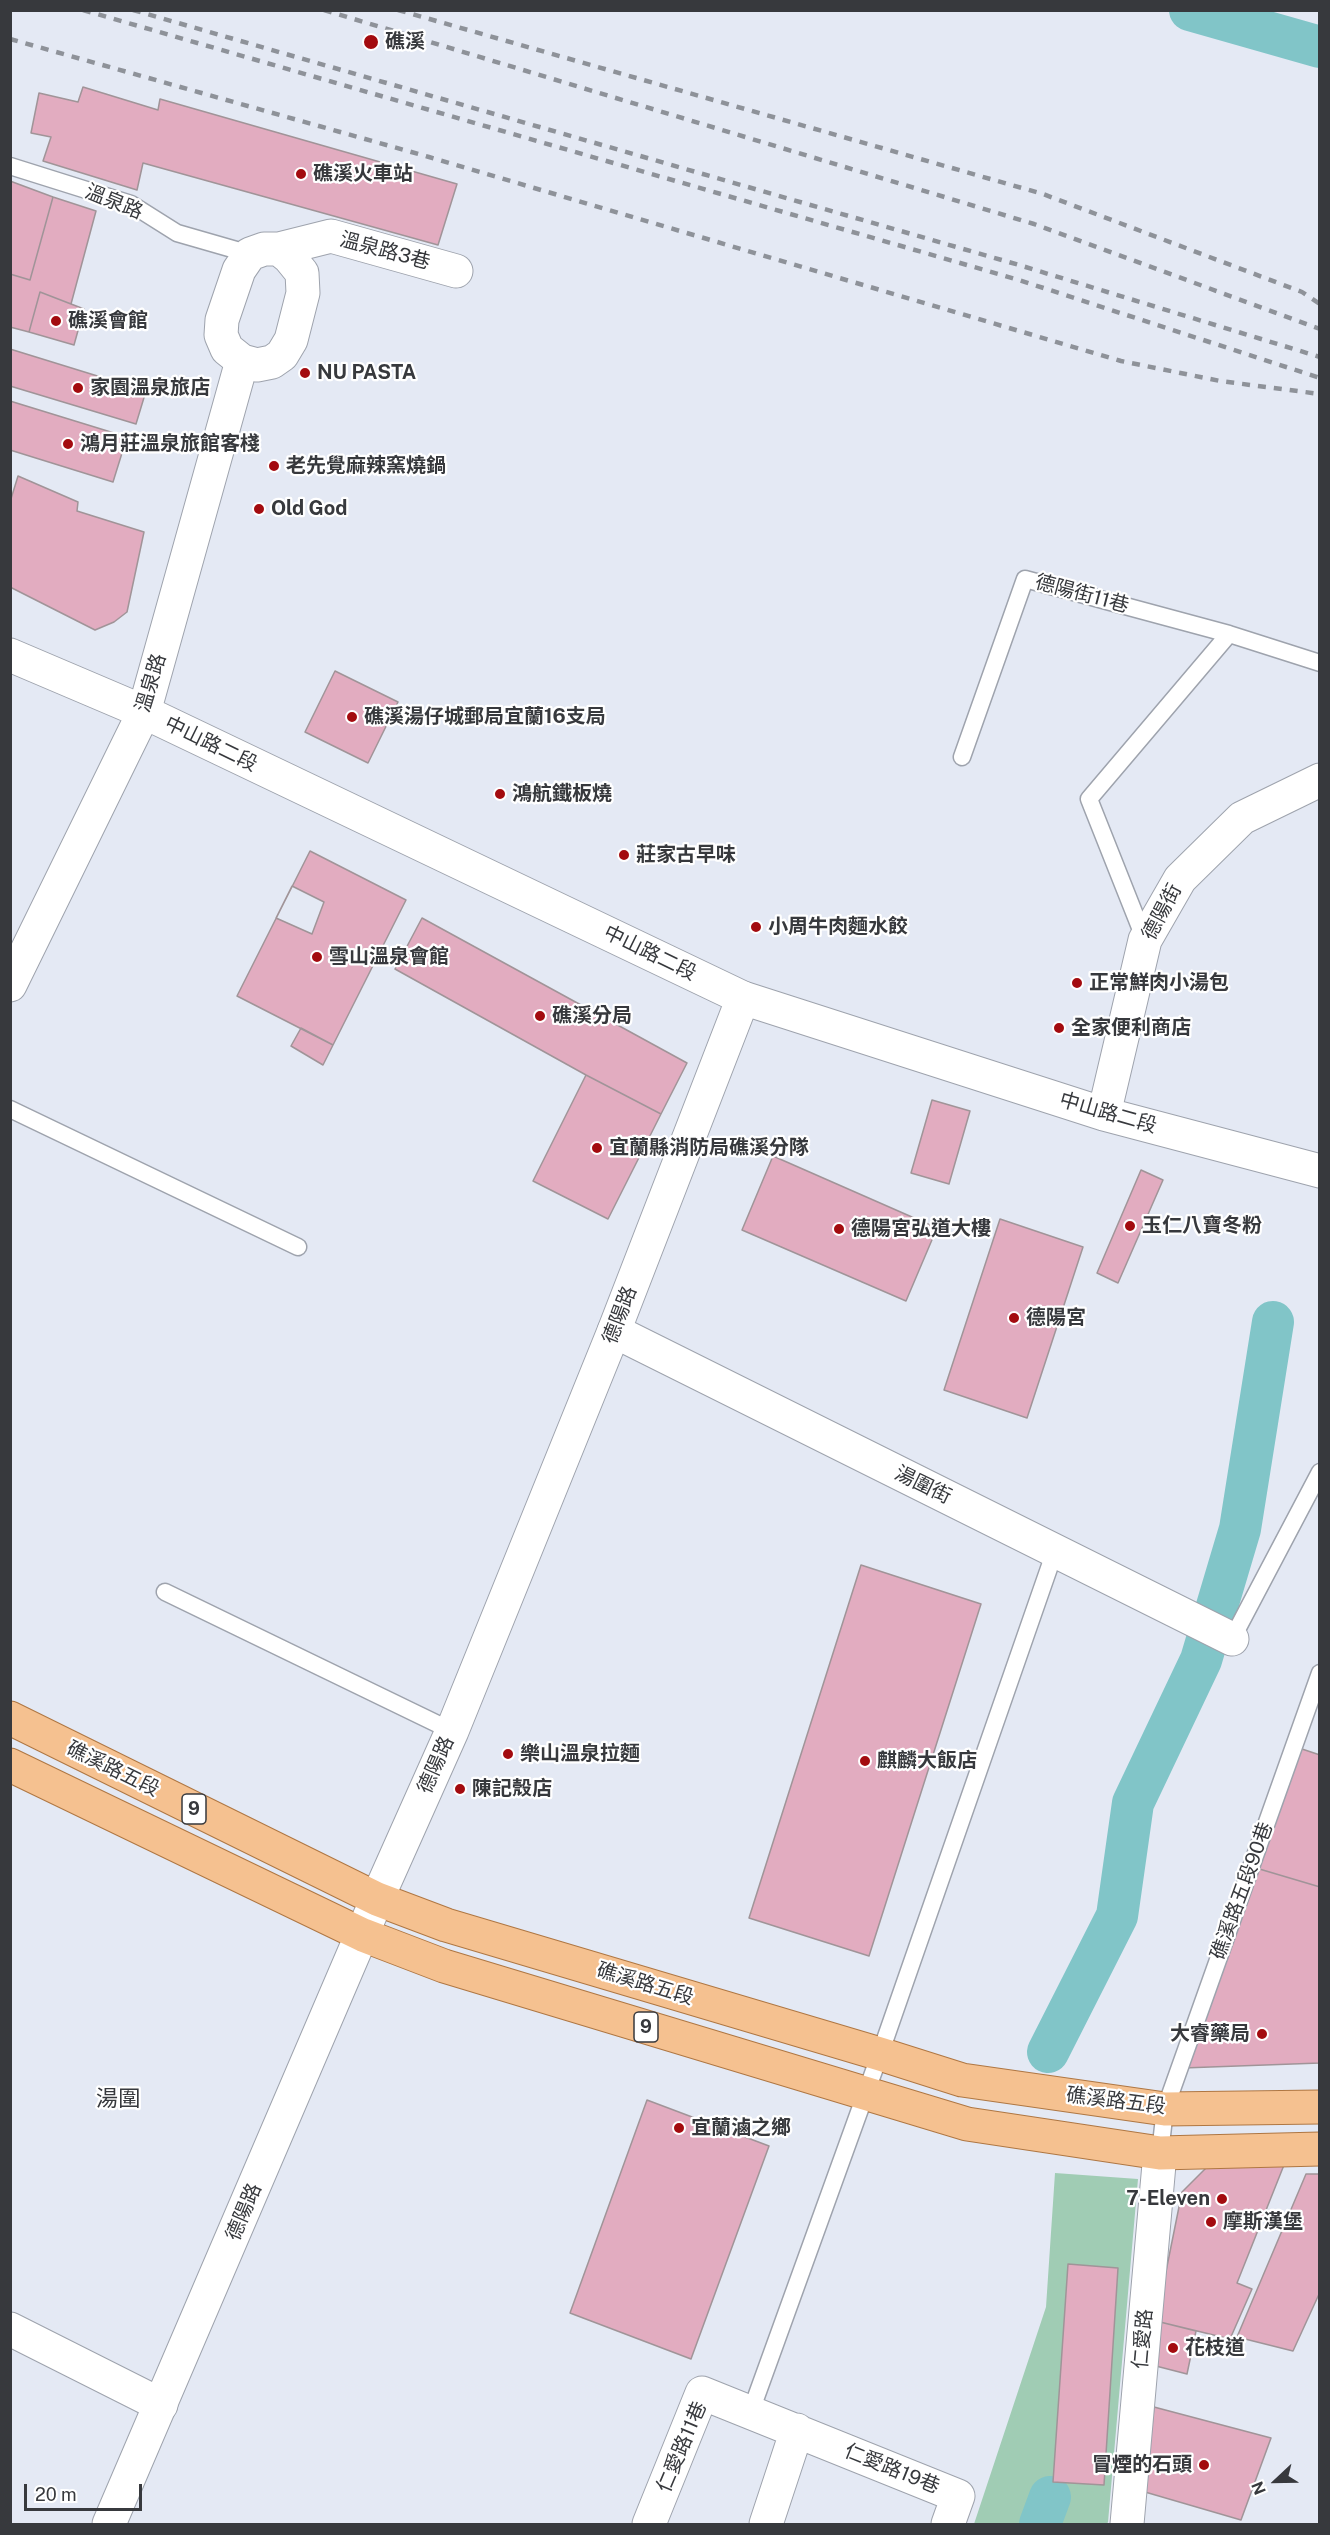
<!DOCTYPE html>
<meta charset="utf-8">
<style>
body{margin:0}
#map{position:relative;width:1330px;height:2535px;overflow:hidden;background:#e4e9f4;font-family:"Public Sans",sans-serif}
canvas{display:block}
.frame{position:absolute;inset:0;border:12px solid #37393d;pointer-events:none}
.north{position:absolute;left:1246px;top:2451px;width:60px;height:60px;-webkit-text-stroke:4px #fff;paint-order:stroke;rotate:248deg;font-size:16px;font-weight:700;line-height:24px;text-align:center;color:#37393d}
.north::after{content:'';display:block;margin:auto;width:21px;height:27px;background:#37393d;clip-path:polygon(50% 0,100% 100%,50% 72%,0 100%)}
.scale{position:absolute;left:24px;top:2484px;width:118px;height:27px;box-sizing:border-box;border:3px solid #37393d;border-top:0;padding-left:8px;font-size:18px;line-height:21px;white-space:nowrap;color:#37393d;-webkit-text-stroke:4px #fff;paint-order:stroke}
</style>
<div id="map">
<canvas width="1330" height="2535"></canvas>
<div class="frame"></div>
<div class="north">N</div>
<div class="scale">20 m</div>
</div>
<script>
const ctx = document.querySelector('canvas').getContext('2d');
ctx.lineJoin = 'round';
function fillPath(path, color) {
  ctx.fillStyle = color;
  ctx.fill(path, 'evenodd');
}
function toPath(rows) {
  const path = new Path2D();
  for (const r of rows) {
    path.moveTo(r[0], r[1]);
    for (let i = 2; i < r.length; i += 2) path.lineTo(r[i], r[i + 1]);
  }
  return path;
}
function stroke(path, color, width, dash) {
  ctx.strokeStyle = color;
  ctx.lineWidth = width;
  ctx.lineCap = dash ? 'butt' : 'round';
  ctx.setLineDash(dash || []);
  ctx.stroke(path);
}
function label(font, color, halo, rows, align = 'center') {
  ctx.font = font + ' "Public Sans","Noto Sans TC",sans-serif';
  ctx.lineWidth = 4.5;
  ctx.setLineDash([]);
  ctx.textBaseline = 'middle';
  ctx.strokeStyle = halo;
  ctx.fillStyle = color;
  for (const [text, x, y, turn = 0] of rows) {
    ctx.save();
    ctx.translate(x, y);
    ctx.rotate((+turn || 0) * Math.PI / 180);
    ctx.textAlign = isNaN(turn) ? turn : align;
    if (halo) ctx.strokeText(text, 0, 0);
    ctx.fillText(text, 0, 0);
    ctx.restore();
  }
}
const green = toPath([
 [1055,2173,1138,2179,1108,2522,1107,2524,974,2524,1046,2307]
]);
const canal = toPath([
 [1190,10,1320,47],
 [1048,2052,1117,1916,1133,1803,1201,1660,1240,1529,1273,1322],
 [1040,2524,1050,2497]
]);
const building = toPath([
 [83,87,158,110,160,99,457,184,438,245,143,163,137,190,43,161,51,137,31,133,39,93,78,102,83,87],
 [10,181,53,197,30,280,10,274,10,181],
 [53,197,96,211,71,304,40,292,29,332,10,327,10,274,30,280,53,197],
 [40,292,84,309,74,345,29,332,40,292],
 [10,349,146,391,136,424,10,386,10,349],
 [10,401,127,437,113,482,10,450,10,401],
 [18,476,78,502,77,511,144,532,127,612,114,622,95,630,10,587,10,502,18,476],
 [335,671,398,702,368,763,305,732,335,671],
 [310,851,406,900,333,1045,237,996,310,851],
 [292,886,324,902,312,934,276,918,292,886],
 [422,918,687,1063,661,1114,586,1075,395,969,422,918],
 [301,1028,333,1045,323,1065,291,1046,301,1028],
 [586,1075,661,1114,608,1219,533,1181,586,1075],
 [932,1100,970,1111,949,1184,911,1173,932,1100],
 [773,1156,937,1228,906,1301,742,1230,773,1156],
 [1141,1170,1163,1180,1118,1283,1097,1273,1141,1170],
 [1000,1219,1083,1247,1027,1418,944,1390,1000,1219],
 [861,1565,981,1604,869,1956,749,1918,861,1565],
 [1296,1747,1320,1755,1320,1887,1256,1868,1296,1747],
 [1256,1868,1320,1887,1320,2063,1183,2068,1256,1868],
 [647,2100,769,2146,691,2359,570,2313,647,2100],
 [1211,2163,1284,2165,1237,2283,1252,2289,1230,2339,1156,2321,1182,2192,1211,2163],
 [1306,2174,1320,2174,1320,2292,1293,2351,1237,2337,1306,2174],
 [1068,2264,1118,2268,1104,2485,1053,2482,1068,2264],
 [1156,2321,1196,2331,1187,2374,1152,2365,1156,2321],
 [1154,2407,1271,2438,1241,2520,1145,2492,1154,2407]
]);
const lane = toPath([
 [10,166,131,204,177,233,250,254],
 [962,757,1025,579,1229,634,1320,663],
 [1145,940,1089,799,1229,634],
 [10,1109,298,1247],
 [165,1592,452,1731],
 [1232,1639,1320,1472],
 [1160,2153,1165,2109,1320,1673],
 [751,2411,880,2054,1055,1551]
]);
const street = toPath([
 [279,249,289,257,302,273,303,293,291,340,282,355,272,362,257,365,242,361,227,349,221,335,222,320,239,270,250,254,264,249,279,249,331,236,456,271],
 [10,655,144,712,743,998,1104,1114,1320,1171],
 [10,985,144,712,242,361],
 [1104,1114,1145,940,1180,879,1242,818,1320,780],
 [614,1331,1232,1639],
 [10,2329,161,2405],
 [649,2524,702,2393,958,2496,948,2524],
 [766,2524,797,2430],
 [1127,2524,1160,2153]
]);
const secondary = toPath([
 [109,2524,377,1899,452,1731,614,1331,743,998]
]);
const primary = toPath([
 [10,1718,377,1899,446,1925,880,2054,962,2080,1165,2109,1320,2107],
 [10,1765,363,1935,444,1966,967,2124,1160,2153,1320,2149]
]);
const rail = toPath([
 [83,10,1019,280,1320,378],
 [133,10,1019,265,1320,357],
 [324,10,1034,224,1320,329],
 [398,10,1043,194,1302,292,1320,304],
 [10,39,429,157,1121,361,1220,381,1320,394]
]);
const markers = [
 [371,42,8,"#a30b0f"],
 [301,174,6,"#a30b0f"],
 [56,321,6,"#a30b0f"],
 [305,373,6,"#a30b0f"],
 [78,388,6,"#a30b0f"],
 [68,444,6,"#a30b0f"],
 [274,466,6,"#a30b0f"],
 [259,509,6,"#a30b0f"],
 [352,717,6,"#a30b0f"],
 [500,794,6,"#a30b0f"],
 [624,855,6,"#a30b0f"],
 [756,927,6,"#a30b0f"],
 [317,957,6,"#a30b0f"],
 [1077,983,6,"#a30b0f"],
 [540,1016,6,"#a30b0f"],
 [1059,1028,6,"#a30b0f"],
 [597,1148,6,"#a30b0f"],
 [1130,1226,6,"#a30b0f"],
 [839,1229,6,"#a30b0f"],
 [1014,1318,6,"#a30b0f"],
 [508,1754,6,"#a30b0f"],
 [865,1761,6,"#a30b0f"],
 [460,1789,6,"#a30b0f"],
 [1262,2034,6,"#a30b0f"],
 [679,2128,6,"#a30b0f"],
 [1222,2199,6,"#a30b0f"],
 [1211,2222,6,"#a30b0f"],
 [1173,2348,6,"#a30b0f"],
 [1204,2465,6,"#a30b0f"]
];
const shields = [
 [194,1809,24],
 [646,2027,24]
];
const shieldNames = [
 ["9",194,1809],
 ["9",646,2027]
];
const poiNames = [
 ["礁溪",385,42],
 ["礁溪火車站",313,174],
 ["礁溪會館",68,321],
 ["NU PASTA",317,373],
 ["家園溫泉旅店",90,388],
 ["鴻月莊溫泉旅館客棧",80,444],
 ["老先覺麻辣窯燒鍋",286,466],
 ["Old God",271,509],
 ["礁溪湯仔城郵局宜蘭16支局",364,717],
 ["鴻航鐵板燒",512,794],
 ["莊家古早味",636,855],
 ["小周牛肉麵水餃",768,927],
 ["雪山溫泉會館",329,957],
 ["正常鮮肉小湯包",1089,983],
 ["礁溪分局",552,1016],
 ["全家便利商店",1071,1028],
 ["宜蘭縣消防局礁溪分隊",609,1148],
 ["玉仁八寶冬粉",1142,1226],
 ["德陽宮弘道大樓",851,1229],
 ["德陽宮",1026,1318],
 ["樂山溫泉拉麵",520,1754],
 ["麒麟大飯店",877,1761],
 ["陳記殼店",472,1789],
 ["大睿藥局",1250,2034,"right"],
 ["宜蘭滷之鄉",691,2128],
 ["7-Eleven",1210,2199,"right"],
 ["摩斯漢堡",1223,2222],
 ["花枝道",1185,2348],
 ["冒煙的石頭",1192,2465,"right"]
];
const streetNames = [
 ["溫泉路",114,202,22],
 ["溫泉路3巷",385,251,15],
 ["德陽街11巷",1082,594,15],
 ["溫泉路",151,683,-73],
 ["中山路二段",211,744,26],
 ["德陽街",1162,912,-62],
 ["中山路二段",650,953,26],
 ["中山路二段",1108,1113,16],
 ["德陽路",620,1315,-69],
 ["湯圍街",923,1485,26],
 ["德陽路",436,1765,-66],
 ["礁溪路五段",113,1769,26],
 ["礁溪路五段90巷",1242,1891,-70],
 ["礁溪路五段",645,1984,17],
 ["礁溪路五段",1116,2101,7],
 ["德陽路",244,2212,-67],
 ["仁愛路",1143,2339,-85],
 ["仁愛路11巷",682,2447,-67],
 ["仁愛路19巷",892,2469,22]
];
const quarterNames = [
 ["湯圍",118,2099]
];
fillPath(green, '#a0ccb4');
stroke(canal, '#81c5c8', 42);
fillPath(building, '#e2acc0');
stroke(building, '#a09498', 1.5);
stroke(lane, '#9ea3ad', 19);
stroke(street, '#9ea3ad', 35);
stroke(secondary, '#9ea3ad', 35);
stroke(primary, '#af7743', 35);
stroke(lane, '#fff', 16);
stroke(street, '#fff', 33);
stroke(secondary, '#fff', 33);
stroke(primary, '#f5c190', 33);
stroke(rail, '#8e9299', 4.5, [8, 8]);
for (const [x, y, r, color] of markers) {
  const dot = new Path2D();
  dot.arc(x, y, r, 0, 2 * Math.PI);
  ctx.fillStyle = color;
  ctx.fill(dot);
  stroke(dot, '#fff', 2);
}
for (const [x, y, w] of shields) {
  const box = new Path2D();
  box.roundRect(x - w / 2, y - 15, w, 30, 4.5);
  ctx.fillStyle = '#fff';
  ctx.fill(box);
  stroke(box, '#37393d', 1.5);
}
label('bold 18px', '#37393d', null, shieldNames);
label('bold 20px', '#37393d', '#fff', poiNames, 'left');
label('20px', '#37393d', '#fff', streetNames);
label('22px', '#37393d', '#fff', quarterNames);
</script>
